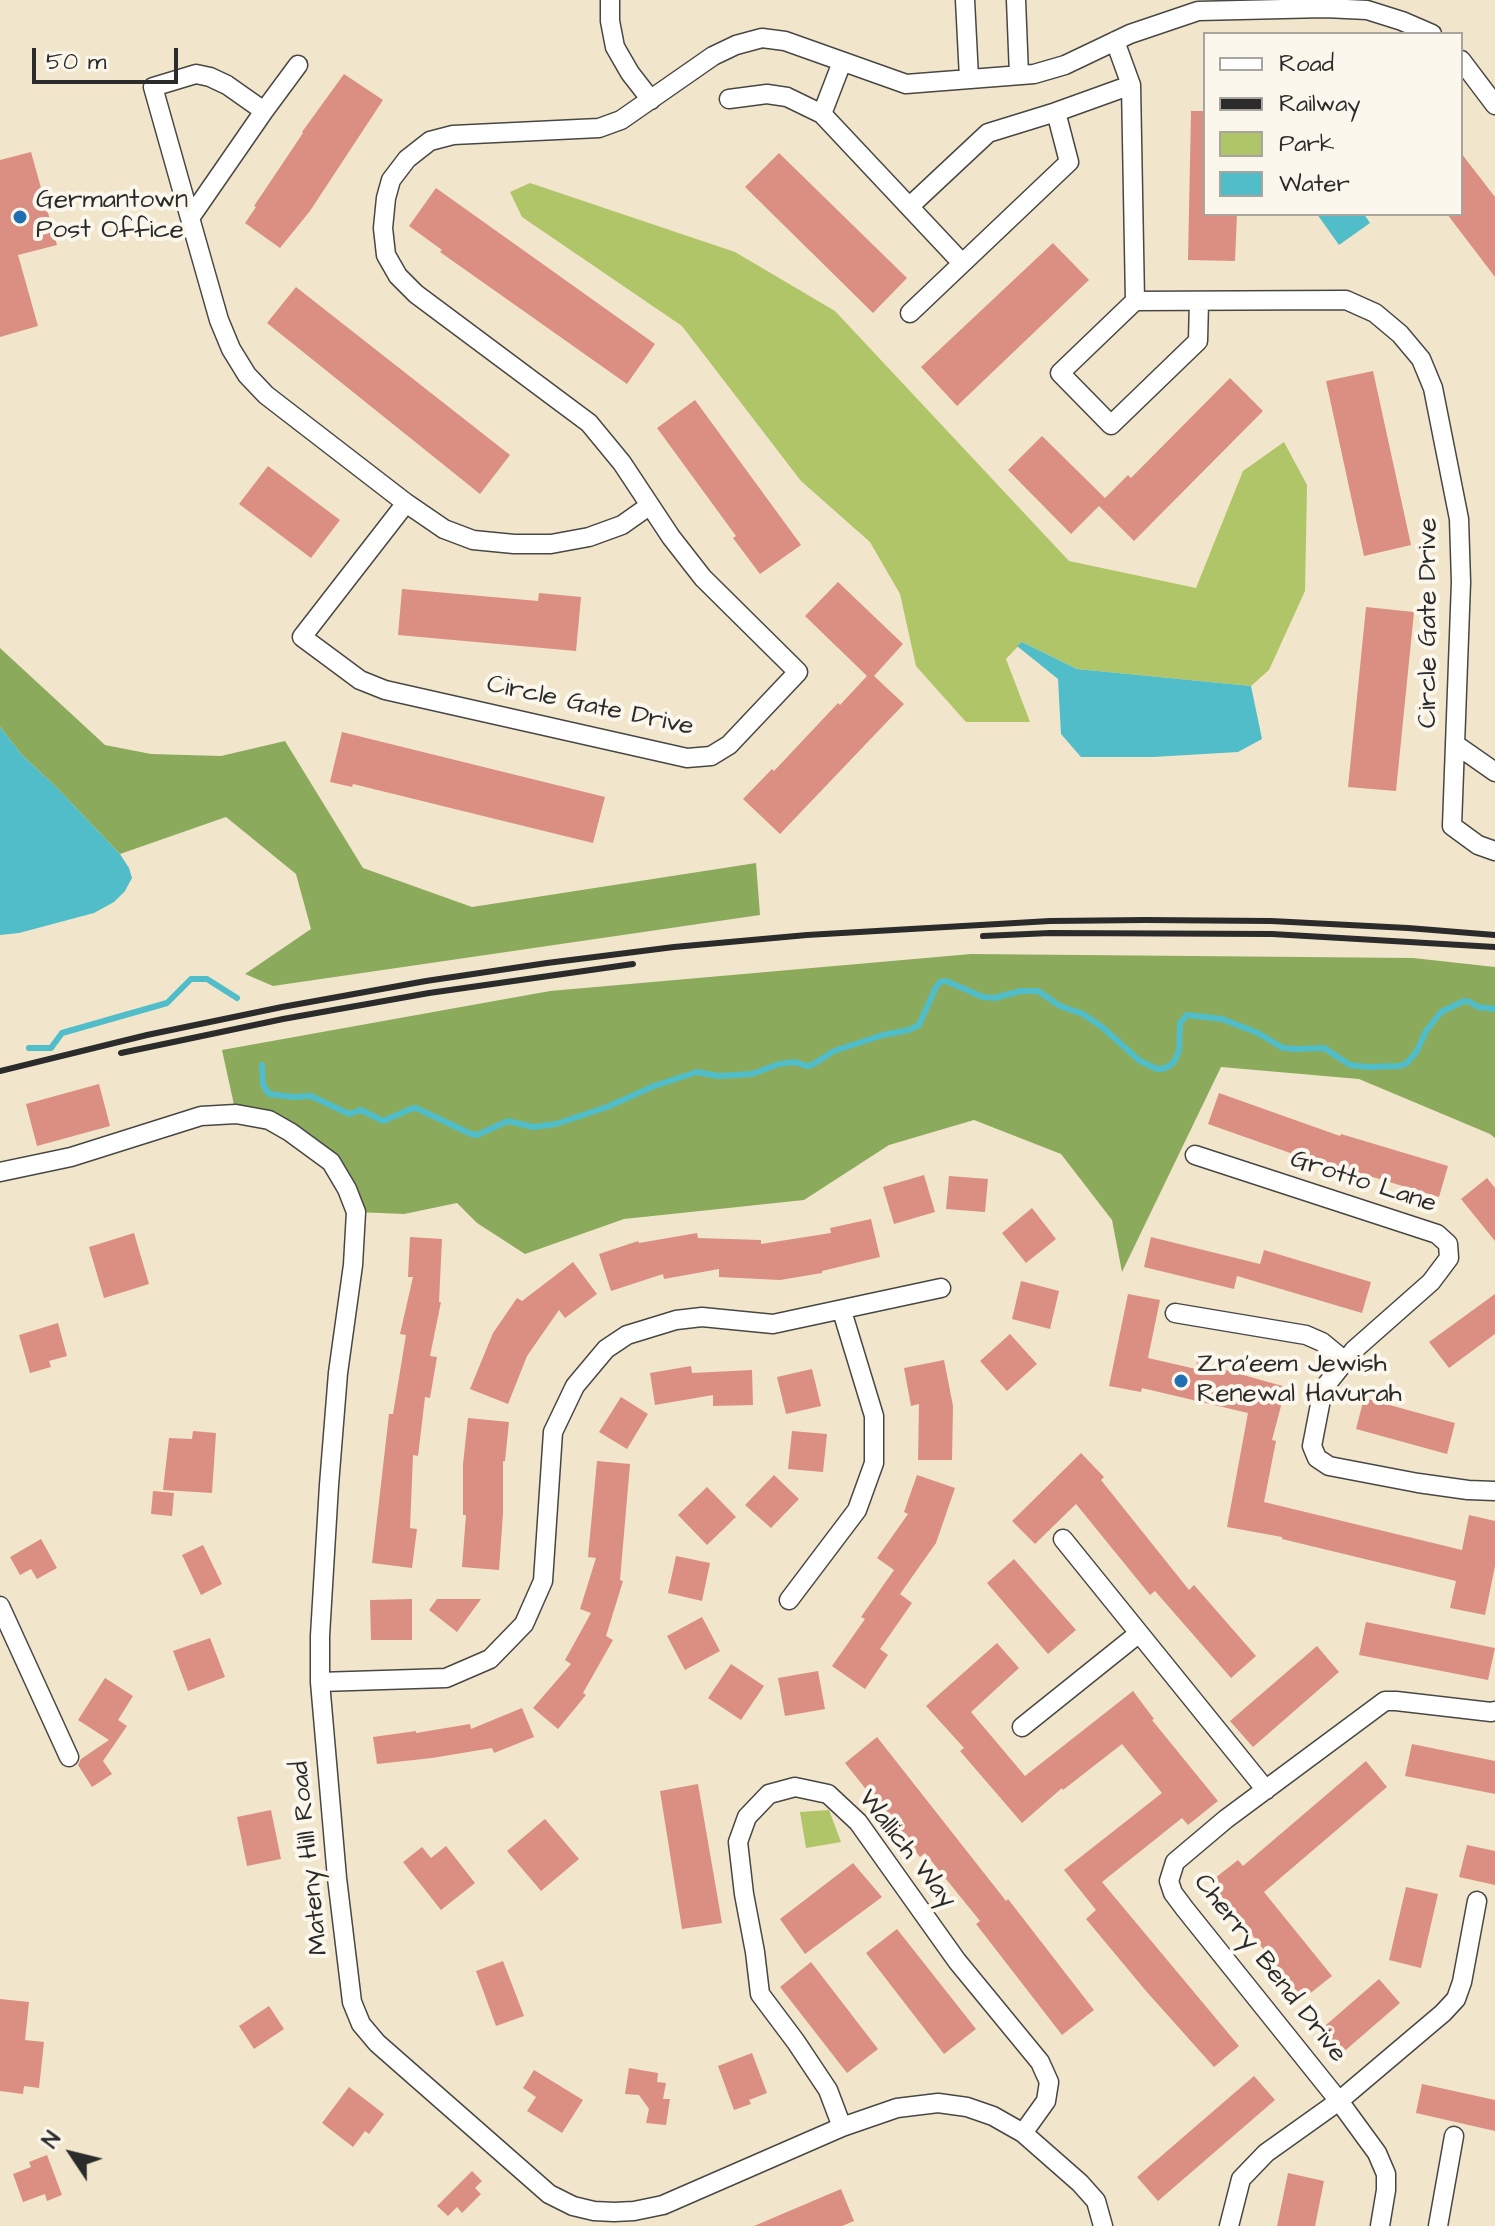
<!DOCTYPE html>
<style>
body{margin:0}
#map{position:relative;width:1495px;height:2226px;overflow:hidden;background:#f1e6cb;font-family:"Architects Daughter",sans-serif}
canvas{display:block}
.legend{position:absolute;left:1203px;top:32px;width:260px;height:184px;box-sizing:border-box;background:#fbf7ec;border:2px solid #a8a59f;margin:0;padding:10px 14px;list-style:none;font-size:24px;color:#2b2b2b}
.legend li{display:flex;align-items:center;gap:16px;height:40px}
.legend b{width:40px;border:2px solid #a8a59f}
.north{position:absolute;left:32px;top:2114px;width:80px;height:80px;-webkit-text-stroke:6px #fbf7ec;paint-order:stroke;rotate:305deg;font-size:22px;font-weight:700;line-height:32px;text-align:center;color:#2b2b2b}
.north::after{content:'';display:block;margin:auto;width:28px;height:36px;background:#2b2b2b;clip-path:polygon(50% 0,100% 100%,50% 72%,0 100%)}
.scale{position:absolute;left:32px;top:48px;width:146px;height:36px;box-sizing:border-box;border:4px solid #2b2b2b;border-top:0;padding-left:10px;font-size:24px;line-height:28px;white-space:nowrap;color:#2b2b2b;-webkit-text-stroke:6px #fbf7ec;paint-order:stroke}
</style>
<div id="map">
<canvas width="1495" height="2226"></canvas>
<ul class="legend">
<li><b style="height:10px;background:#fff"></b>Road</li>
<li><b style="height:10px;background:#2b2b2b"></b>Railway</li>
<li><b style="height:22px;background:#b0c468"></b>Park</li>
<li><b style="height:22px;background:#50bdc9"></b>Water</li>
</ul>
<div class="north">N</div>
<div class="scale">50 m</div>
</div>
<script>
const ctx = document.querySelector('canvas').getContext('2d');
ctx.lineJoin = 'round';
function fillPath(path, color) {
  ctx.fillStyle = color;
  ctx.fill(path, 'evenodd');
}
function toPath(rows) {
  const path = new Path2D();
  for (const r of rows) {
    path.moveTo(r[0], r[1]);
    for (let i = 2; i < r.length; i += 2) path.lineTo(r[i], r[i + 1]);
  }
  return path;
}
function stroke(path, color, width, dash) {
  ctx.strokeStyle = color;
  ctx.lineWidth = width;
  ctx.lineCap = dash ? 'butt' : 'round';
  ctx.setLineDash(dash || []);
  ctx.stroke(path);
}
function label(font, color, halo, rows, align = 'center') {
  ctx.font = font + ' "Architects Daughter",sans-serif';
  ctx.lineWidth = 8;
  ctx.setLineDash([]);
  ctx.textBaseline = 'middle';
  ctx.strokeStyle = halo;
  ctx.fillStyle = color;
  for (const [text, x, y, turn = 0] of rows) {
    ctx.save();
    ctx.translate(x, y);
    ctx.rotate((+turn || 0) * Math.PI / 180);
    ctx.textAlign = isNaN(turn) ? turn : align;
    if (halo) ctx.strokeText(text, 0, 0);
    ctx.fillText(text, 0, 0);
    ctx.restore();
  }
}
const green = toPath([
 [530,183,735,252,835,311,1069,561,1196,588,1243,471,1284,442,1307,485,1305,591,1269,670,1251,686,1077,669,1022,642,1006,659,1030,722,966,722,916,666,900,594,870,542,801,481,682,326,522,217,510,192],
 [829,1810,841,1842,806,1848,800,1812]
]);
const forest = toPath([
 [0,648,105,745,151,754,221,756,285,741,363,868,472,907,756,863,760,915,273,986,245,974,311,929,296,874,226,817,120,854,56,787,22,755,0,727],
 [971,954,1413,958,1495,967,1495,1138,1490,1134,1359,1079,1221,1067,1122,1272,1112,1220,1061,1154,974,1120,889,1145,804,1200,624,1219,525,1254,477,1223,457,1203,404,1214,356,1212,347,1189,290,1132,236,1114,222,1050,550,991]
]);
const water = toPath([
 [1317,214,1364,214,1370,223,1339,245],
 [1022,642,1077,669,1251,686,1262,739,1238,752,1153,757,1081,757,1061,734,1058,679,1017,646],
 [0,727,22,755,56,787,120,854,129,868,132,878,125,891,114,902,94,913,19,933,0,935]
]);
const stream = toPath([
 [29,1048,51,1048,62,1033,167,1003,191,979,207,979,237,998],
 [262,1065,263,1085,269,1094,293,1097,311,1096,345,1112,349,1114,361,1110,383,1121,411,1109,416,1108,471,1134,477,1135,508,1121,533,1127,556,1124,607,1107,654,1086,697,1072,718,1076,752,1074,779,1064,795,1062,806,1066,812,1065,834,1051,883,1035,909,1030,919,1025,936,987,940,982,946,981,983,997,994,998,1021,991,1038,991,1060,1006,1083,1014,1102,1027,1140,1061,1157,1069,1166,1068,1174,1062,1179,1051,1180,1023,1187,1015,1222,1019,1258,1033,1283,1048,1295,1049,1324,1048,1350,1065,1368,1067,1400,1066,1407,1063,1417,1051,1426,1031,1441,1012,1464,1001,1470,1002,1478,1007,1495,1009]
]);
const building = toPath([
 [344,74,383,100,310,211,280,248,245,223,256,207,254,206,303,133,302,132],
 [1191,111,1205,111,1205,214,1237,214,1235,261,1188,260],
 [31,152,57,245,18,255,38,326,0,337,0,160],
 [779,153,907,278,873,313,745,187],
 [1461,153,1495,197,1495,277,1447,214,1461,214],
 [436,188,655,344,627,384,440,252,442,250,409,226],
 [1053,243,1089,280,957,406,921,367],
 [296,287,510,455,480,494,267,323],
 [1373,371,1411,545,1364,556,1326,381],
 [1230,378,1263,411,1134,541,1099,506,1071,534,1008,470,1042,436,1105,498,1128,475,1131,478],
 [695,400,801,545,760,574,733,538,736,536,657,428],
 [268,466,340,520,311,558,239,504],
 [838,582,903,644,874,676,904,704,780,834,743,799,772,769,774,771,838,703,840,705,867,676,805,616],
 [402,589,538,601,539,593,581,597,576,651,398,635],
 [1366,607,1414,612,1396,791,1348,787],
 [342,732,605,797,593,843,353,784,352,787,330,782],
 [99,1084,110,1126,37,1146,26,1104],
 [1219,1093,1340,1136,1341,1134,1448,1166,1439,1197,1313,1159,1313,1161,1208,1124],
 [924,1175,935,1212,894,1224,883,1187],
 [949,1176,988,1179,985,1212,946,1209],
 [1487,1178,1495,1188,1495,1241,1461,1199],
 [1032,1208,1056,1239,1026,1263,1002,1233],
 [871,1219,880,1257,822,1271,822,1273,780,1280,719,1277,719,1269,664,1279,663,1274,611,1291,599,1254,638,1241,639,1243,697,1233,698,1238,761,1240,761,1244,831,1233,830,1228],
 [134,1233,149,1284,104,1298,89,1247],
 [410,1237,442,1239,439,1302,441,1302,430,1356,437,1357,430,1398,425,1397,418,1456,413,1455,410,1528,417,1529,412,1568,372,1563,389,1414,393,1414,406,1335,400,1334,413,1277,408,1277],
 [1151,1237,1260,1264,1264,1250,1371,1282,1362,1313,1237,1276,1234,1289,1144,1267],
 [573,1262,597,1294,565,1318,559,1310,527,1356,508,1404,470,1389,493,1333,517,1298,522,1301],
 [1021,1281,1059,1291,1050,1329,1012,1319],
 [1128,1294,1160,1300,1148,1358,1196,1369,1197,1362,1286,1387,1272,1440,1276,1441,1264,1502,1462,1550,1469,1515,1495,1521,1495,1566,1485,1615,1450,1608,1456,1581,1282,1539,1282,1537,1227,1527,1248,1413,1142,1388,1141,1392,1109,1386],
 [1495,1294,1495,1334,1449,1368,1429,1342],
 [58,1323,67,1356,49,1361,51,1367,30,1373,19,1335],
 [1010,1334,1037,1364,1007,1391,980,1361],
 [944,1360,953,1406,952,1460,918,1460,919,1404,911,1406,904,1368],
 [691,1366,692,1373,752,1370,753,1405,713,1406,713,1395,655,1405,650,1373],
 [812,1369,821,1406,786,1414,777,1377],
 [621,1397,648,1414,627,1449,599,1432],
 [1364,1398,1455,1423,1447,1454,1356,1429],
 [468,1418,509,1422,505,1461,503,1461,503,1513,499,1570,462,1567,466,1515,463,1515,463,1464],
 [193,1431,216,1433,212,1493,163,1490,169,1438,192,1439],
 [792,1431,827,1434,823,1472,788,1469],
 [1081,1453,1104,1477,1101,1480,1189,1590,1194,1585,1256,1656,1231,1678,1155,1591,1150,1595,1076,1504,1035,1544,1012,1521],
 [597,1461,630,1464,620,1580,623,1581,606,1636,613,1640,583,1693,586,1695,558,1729,533,1708,571,1664,565,1660,591,1613,580,1609,596,1558,588,1557],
 [774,1475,799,1499,771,1528,745,1505],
 [917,1475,955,1488,936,1543,900,1594,912,1603,880,1649,888,1655,865,1689,832,1666,865,1619,861,1617,894,1570,877,1558,908,1514,904,1512],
 [707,1487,736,1517,707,1545,678,1515],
 [153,1491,174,1493,172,1516,151,1514],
 [41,1539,57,1568,37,1579,31,1569,20,1575,10,1557],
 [203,1545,222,1584,201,1595,182,1555],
 [676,1556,710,1563,702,1601,668,1593],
 [1014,1559,1076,1630,1048,1654,987,1583],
 [412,1599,412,1640,371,1640,370,1600],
 [437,1599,481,1599,457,1632,429,1610],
 [702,1617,720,1651,685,1670,667,1636],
 [1366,1622,1495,1648,1488,1680,1359,1655],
 [210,1638,225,1677,188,1691,173,1651],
 [997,1643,1019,1668,971,1712,1025,1776,1133,1691,1154,1719,1152,1720,1218,1801,1188,1825,1182,1818,1102,1882,1239,2046,1214,2067,1146,1991,1086,1919,1096,1910,1064,1870,1162,1793,1122,1744,1063,1790,1062,1788,1022,1823,960,1751,964,1748,926,1706],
 [1317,1646,1339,1672,1253,1747,1230,1721],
 [731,1664,764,1686,741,1720,708,1698],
 [818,1671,825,1709,785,1716,778,1678],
 [105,1678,133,1696,118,1720,127,1726,103,1761,112,1774,92,1787,78,1765,81,1759,109,1740,78,1720],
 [522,1708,534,1737,494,1753,492,1748,432,1758,377,1764,373,1737,416,1731,416,1733,470,1724,471,1729],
 [877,1737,1006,1901,1008,1899,1094,2010,1062,2035,976,1924,980,1921,925,1853,920,1857,845,1763],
 [1412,1744,1495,1761,1495,1794,1405,1776],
 [1366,1761,1387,1787,1264,1892,1332,1976,1303,1999,1210,1882,1238,1860,1243,1866],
 [698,1784,722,1923,682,1929,660,1791],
 [271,1810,281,1859,247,1866,237,1817],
 [545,1819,579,1859,541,1891,507,1851],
 [1467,1845,1495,1851,1495,1885,1459,1877],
 [446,1846,475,1883,441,1910,403,1862,422,1847,431,1858],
 [853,1863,882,1897,805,1954,780,1919],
 [1406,1887,1438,1894,1421,1968,1389,1960],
 [897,1929,976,2029,944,2054,866,1953],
 [503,1961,524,2016,496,2026,476,1971],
 [811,1962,878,2049,847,2073,780,1987],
 [1379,1979,1400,2003,1340,2055,1319,2031],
 [0,1999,29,2002,25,2040,44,2042,39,2088,24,2086,23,2094,0,2091],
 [269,2006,284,2029,254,2049,239,2026],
 [752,2053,767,2093,749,2100,751,2104,734,2110,718,2066],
 [629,2068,658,2073,657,2082,666,2083,663,2099,670,2099,666,2125,646,2123,649,2109,639,2095,625,2094],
 [534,2070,583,2100,562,2133,527,2111,536,2097,523,2088],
 [1254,2076,1275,2100,1158,2201,1137,2177],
 [1422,2084,1495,2100,1495,2131,1416,2113],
 [349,2087,384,2114,369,2134,365,2131,353,2147,322,2123],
 [47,2155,62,2195,47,2201,45,2194,23,2202,13,2174,31,2167,29,2162],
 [472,2171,482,2181,475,2188,481,2194,462,2213,457,2207,448,2216,437,2206],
 [1288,2173,1324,2181,1315,2226,1277,2226],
 [841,2189,854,2221,842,2226,754,2226]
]);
const street = toPath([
 [610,0,610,21,615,47,630,73,651,100],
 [965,0,969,78],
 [1016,0,1019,75],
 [1115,41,1131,85,1135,301,1346,300,1375,313,1400,334,1421,359,1433,388,1459,519,1461,582,1452,826,1478,845,1495,851],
 [1461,60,1495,105],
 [729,99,767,94,787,97,822,114,962,263],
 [264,111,298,65],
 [822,114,842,62],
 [910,206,988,133,1056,112],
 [190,218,264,111,227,85,210,77,196,74,153,87,190,218,219,320,231,349,247,375,266,395,406,503],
 [1135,301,1060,373,1111,425,1198,341,1199,301],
 [910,313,1069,162,1056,112,1131,85],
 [649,506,622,525,589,537,551,544,514,544,473,540,444,529,406,503,302,637,360,680,385,690,687,758,711,756,729,745,798,672,703,578,671,537,622,463,589,423,416,294,398,276,386,255,383,228,386,198,391,180,407,159,430,141,453,135,599,128,621,120,713,56,736,45,762,38,785,41,906,84,1034,74,1065,65,1130,34,1198,11,1325,8,1367,10,1402,21,1432,34],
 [1455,744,1495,772],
 [1195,1155,1437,1234,1448,1244,1449,1258,1431,1282,1354,1350,1323,1389,1312,1446,1317,1458,1329,1466,1418,1483,1468,1490,1495,1491],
 [0,1172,71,1157,201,1116,236,1114,269,1120,290,1132,331,1162,347,1189,356,1212,353,1265,338,1373,329,1485,320,1636,320,1682,337,1878,352,2002,361,2024,377,2043,549,2194,573,2206,594,2211,614,2212,634,2211,663,2205,842,2127,897,2108,938,2103,967,2107,993,2116,1023,2133,1080,2183,1096,2201,1103,2226],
 [1175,1313,1306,1335,1322,1342,1345,1361],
 [1063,1539,1266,1790],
 [789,1600,857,1510,874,1463,874,1416,842,1311],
 [0,1606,69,1757],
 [320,1682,446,1678,490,1659,524,1624,543,1581,553,1432,575,1386,606,1349,627,1335,676,1320,702,1317,773,1324,941,1288],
 [1022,1727,1138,1634],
 [842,2127,828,2090,796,2042,760,1994,755,1952,744,1894,738,1842,747,1817,769,1794,795,1787,828,1794,858,1822,957,1961,1040,2062,1049,2082,1046,2101,1023,2133],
 [1229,2226,1241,2179,1266,2153,1339,2101,1443,2013,1456,1999,1462,1982,1477,1901],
 [1380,2226,1386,2190,1386,2174,1377,2153,1339,2101,1185,1909,1173,1893,1169,1881,1175,1862,1226,1819,1385,1701,1396,1701,1491,1712,1495,1711],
 [1438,2226,1454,2136]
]);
const rail = toPath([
 [983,936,1050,933,1272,934,1495,947],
 [121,1053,283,1019,429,993,633,964],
 [0,1071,147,1035,282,1007,426,981,547,963,674,947,807,935,1050,921,1146,920,1271,921,1408,928,1495,935]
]);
const markers = [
 [20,217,8,"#1f6fb2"],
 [1181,1381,8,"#1f6fb2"]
];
const poiNames = [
 ["Germantown",36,202],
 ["Post Office",36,232],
 ["Zra'eem Jewish",1197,1366],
 ["Renewal Havurah",1197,1396]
];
const streetNames = [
 ["Circle Gate Drive",1430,623,-90],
 ["Circle Gate Drive",590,707,12],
 ["Grotto Lane",1363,1183,18],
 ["Wallich Way",906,1850,52],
 ["Mateny Hill Road",311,1858,-96],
 ["Cherry Bend Drive",1269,1969,52]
];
fillPath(green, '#b0c468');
fillPath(forest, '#8caa5c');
fillPath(water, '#50bdc9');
stroke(stream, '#50bdc9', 6);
fillPath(building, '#da8f82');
stroke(street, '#494743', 21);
stroke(street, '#fff', 18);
stroke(rail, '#2b2b2b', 6);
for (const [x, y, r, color] of markers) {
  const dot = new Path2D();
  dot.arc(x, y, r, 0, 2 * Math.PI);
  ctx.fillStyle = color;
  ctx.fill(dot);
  stroke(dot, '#fbf7ec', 3);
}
label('26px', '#2b2b2b', '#fbf7ec', poiNames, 'left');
label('26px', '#2b2b2b', '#fbf7ec', streetNames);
</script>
